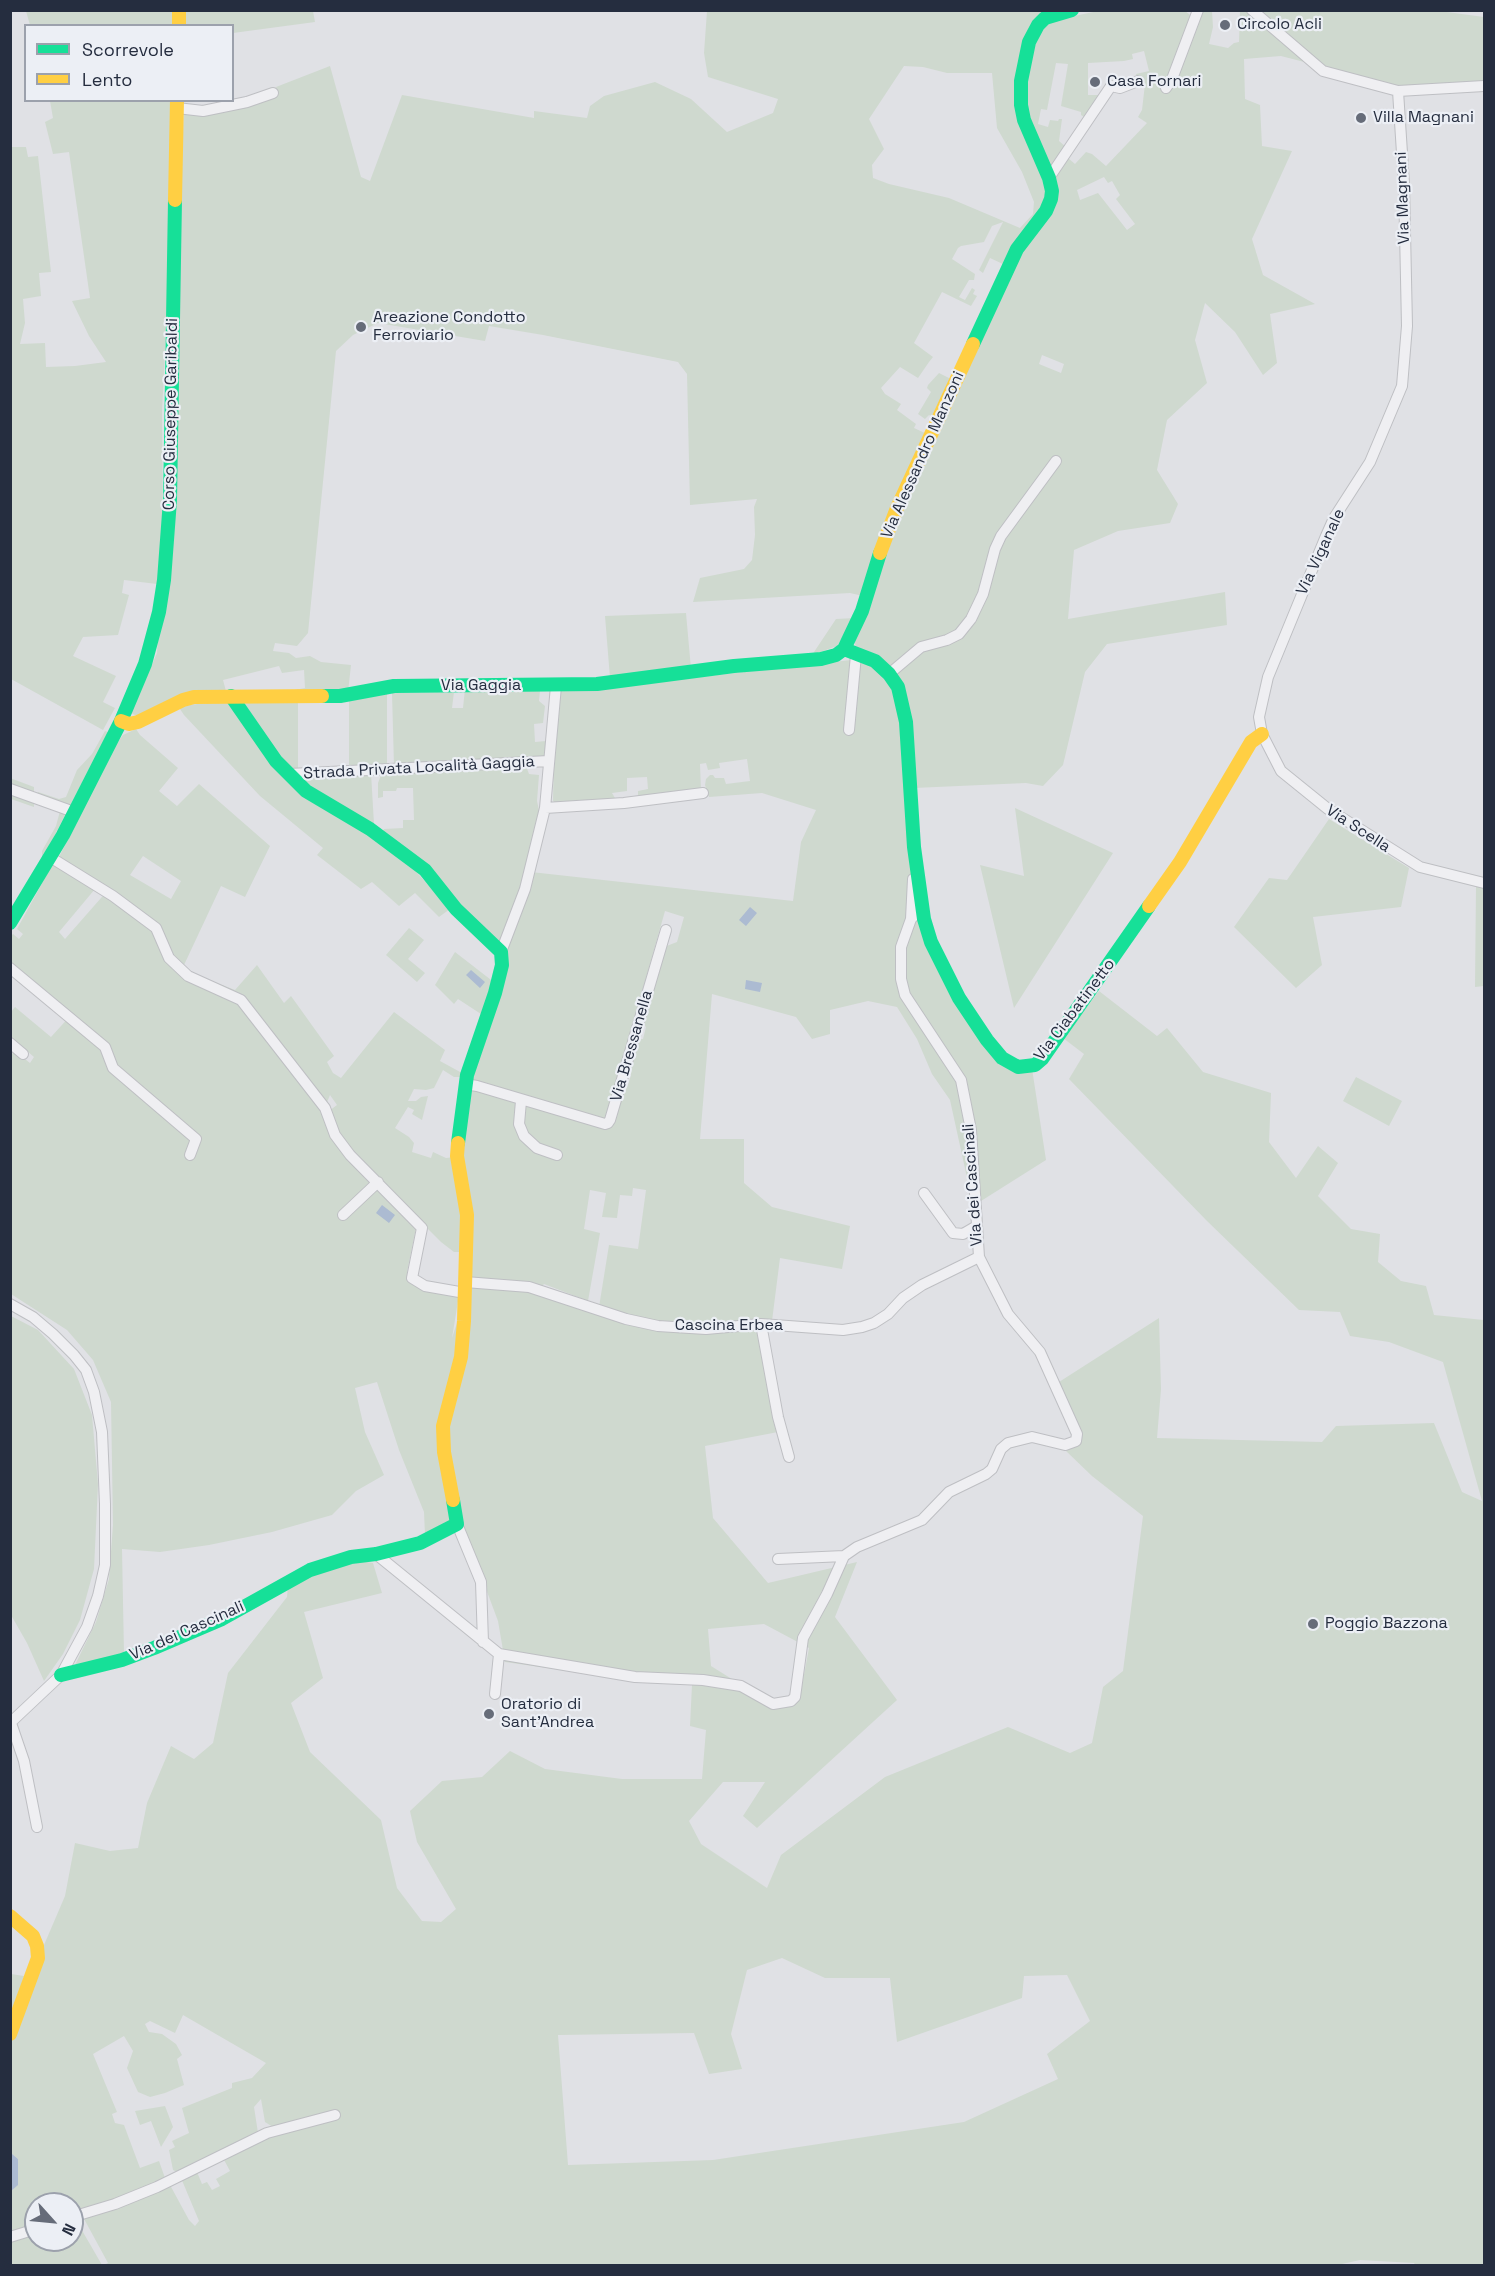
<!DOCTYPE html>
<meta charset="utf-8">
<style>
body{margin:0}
#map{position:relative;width:1495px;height:2276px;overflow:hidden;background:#e0e1e5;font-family:"Space Grotesk",sans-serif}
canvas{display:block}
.frame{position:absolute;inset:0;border:12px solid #252d3f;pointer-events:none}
.legend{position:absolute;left:24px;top:24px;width:210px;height:78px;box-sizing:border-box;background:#eceff5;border:2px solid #9ca1ac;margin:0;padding:8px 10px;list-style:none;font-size:18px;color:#252d3f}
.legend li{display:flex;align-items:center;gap:12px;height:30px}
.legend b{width:30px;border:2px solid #9ca1ac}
.north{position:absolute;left:24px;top:2192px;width:60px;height:60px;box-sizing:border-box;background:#eceff5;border:2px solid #9ca1ac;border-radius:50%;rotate:117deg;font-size:16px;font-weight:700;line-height:24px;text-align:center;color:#252d3f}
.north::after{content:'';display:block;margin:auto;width:21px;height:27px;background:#666c79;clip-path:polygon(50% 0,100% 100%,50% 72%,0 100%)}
</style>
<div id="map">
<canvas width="1495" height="2276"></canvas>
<div class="frame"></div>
<ul class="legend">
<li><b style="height:8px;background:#16e098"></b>Scorrevole</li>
<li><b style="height:8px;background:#ffcf43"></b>Lento</li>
</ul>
<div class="north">N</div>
</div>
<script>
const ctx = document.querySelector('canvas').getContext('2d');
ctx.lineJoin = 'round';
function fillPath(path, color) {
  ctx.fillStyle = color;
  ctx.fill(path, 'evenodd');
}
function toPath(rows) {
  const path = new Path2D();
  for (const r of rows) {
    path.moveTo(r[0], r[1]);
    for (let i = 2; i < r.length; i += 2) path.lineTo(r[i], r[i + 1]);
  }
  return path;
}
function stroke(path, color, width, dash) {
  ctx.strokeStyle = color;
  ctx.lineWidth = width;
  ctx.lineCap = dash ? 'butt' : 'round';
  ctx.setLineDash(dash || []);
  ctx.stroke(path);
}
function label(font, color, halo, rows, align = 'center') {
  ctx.font = font + ' "Space Grotesk",sans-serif';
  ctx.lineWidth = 4.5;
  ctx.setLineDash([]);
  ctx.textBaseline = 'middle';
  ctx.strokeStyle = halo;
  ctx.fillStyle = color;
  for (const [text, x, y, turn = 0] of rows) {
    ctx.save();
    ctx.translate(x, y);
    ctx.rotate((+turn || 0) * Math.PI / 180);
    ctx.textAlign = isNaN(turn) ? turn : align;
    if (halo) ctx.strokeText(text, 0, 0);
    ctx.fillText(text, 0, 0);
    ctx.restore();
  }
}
const green = toPath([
 [185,10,313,11,315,22,233,33,232,26,185,26],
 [1178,10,1185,11,1193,17,1167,81,1171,83,1202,11,1212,11,1213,27,1209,44,1228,48,1234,43,1239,42,1240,11,1432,10,1484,17,1484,82,1401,87,1281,56,1244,59,1245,99,1260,105,1262,146,1292,151,1252,239,1263,275,1315,304,1270,314,1277,363,1263,375,1235,332,1205,303,1195,340,1207,383,1167,420,1157,470,1178,504,1170,523,1118,531,1074,550,1068,619,1225,592,1227,625,1107,644,1085,672,1063,765,1043,786,1026,783,914,788,927,919,934,941,959,993,981,1025,1008,1057,1020,1065,1031,1062,1046,1160,981,1201,971,1196,950,1100,932,1074,917,1039,897,1007,868,1001,830,1010,830,1034,812,1039,796,1017,712,994,700,1139,744,1139,744,1183,772,1207,850,1226,842,1269,780,1258,772,1321,701,1326,669,1324,599,1307,609,1245,638,1249,646,1190,633,1188,632,1196,620,1195,617,1218,602,1217,606,1193,590,1190,584,1229,600,1233,588,1301,544,1284,542,1286,546,1296,637,1325,686,1333,705,1333,759,1328,778,1432,705,1446,713,1518,768,1583,857,1562,835,1617,897,1700,757,1828,743,1816,765,1782,723,1782,689,1821,701,1844,767,1888,781,1855,885,1777,1008,1727,1070,1753,1092,1743,1103,1687,1123,1671,1143,1516,1092,1476,1066,1451,1081,1441,1059,1382,1159,1318,1161,1389,1157,1438,1322,1442,1336,1426,1434,1423,1462,1492,1482,1501,1443,1362,1389,1342,1350,1336,1340,1312,1299,1310,1207,1221,1069,1079,1084,1054,1063,1038,1099,991,1157,1036,1167,1028,1203,1072,1271,1093,1269,1142,1296,1178,1318,1146,1338,1163,1318,1196,1351,1229,1380,1234,1378,1262,1401,1281,1426,1286,1434,1315,1484,1320,1484,2265,1416,2266,1414,2263,1360,2260,1333,2266,104,2265,108,2263,83,2217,170,2185,189,2220,195,2226,199,2221,181,2178,197,2172,202,2184,207,2182,212,2190,220,2186,216,2179,230,2171,223,2158,230,2153,258,2139,322,2120,320,2115,273,2127,265,2122,261,2099,254,2107,258,2133,179,2173,173,2170,169,2150,175,2147,172,2141,189,2133,182,2108,232,2088,232,2083,252,2078,266,2063,183,2015,175,2033,150,2021,145,2024,149,2032,162,2034,176,2044,182,2055,177,2059,184,2085,165,2093,150,2097,138,2092,127,2068,133,2051,124,2036,93,2054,117,2112,112,2114,115,2123,124,2125,140,2168,159,2161,165,2178,119,2198,72,2214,72,2204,36,2204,36,2224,11,2234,11,2191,18,2184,18,2159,11,2153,11,2037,25,1977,38,1959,65,1896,75,1843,110,1851,138,1848,147,1803,171,1746,194,1759,213,1743,228,1673,287,1597,288,1586,320,1571,354,1560,373,1563,382,1593,304,1612,323,1678,291,1703,310,1752,381,1820,397,1888,422,1921,441,1922,456,1909,417,1842,410,1811,442,1781,482,1777,510,1751,545,1769,622,1779,702,1779,706,1730,690,1726,692,1685,638,1681,505,1662,498,1621,461,1522,425,1535,424,1512,399,1450,377,1382,355,1388,365,1432,384,1475,356,1491,332,1515,272,1532,209,1545,160,1552,122,1549,124,1654,75,1665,96,1622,109,1579,113,1525,111,1402,93,1360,67,1330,11,1294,11,1054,16,1052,30,1063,34,1057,11,1037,11,1012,15,1007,51,1037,71,1015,11,964,10,937,13,934,19,939,23,934,17,929,52,865,59,866,95,889,59,932,65,939,108,890,59,857,114,747,123,735,136,729,140,735,178,768,159,791,177,806,199,784,270,846,245,897,221,886,184,965,189,972,235,990,257,965,284,1003,291,996,334,1056,327,1062,333,1073,341,1078,394,1012,445,1050,440,1061,462,1073,460,1077,454,1077,443,1070,434,1088,426,1090,414,1089,408,1101,416,1101,421,1097,428,1096,422,1120,412,1114,414,1110,408,1107,395,1128,409,1137,414,1143,412,1152,431,1158,433,1152,446,1158,455,1157,464,1200,464,1252,454,1252,441,1242,352,1153,338,1134,329,1111,337,1105,330,1095,325,1107,335,1135,334,1136,349,1156,380,1186,416,1228,407,1272,428,1283,460,1289,452,1338,472,1278,470,1213,462,1160,462,1123,467,1093,473,1089,481,1090,514,1102,517,1104,517,1108,523,1109,530,1105,609,1128,622,1087,628,1085,631,1075,626,1074,636,1039,643,1039,646,1027,641,1022,664,947,677,942,684,917,665,911,606,1120,568,1110,469,1080,497,1000,510,942,529,888,531,872,793,901,801,842,816,810,762,793,709,797,705,785,706,779,710,775,713,775,715,778,724,778,726,784,750,781,747,759,719,763,720,768,708,770,706,763,700,764,701,791,638,798,638,791,648,789,647,777,627,778,627,791,612,793,615,798,557,804,553,801,554,755,560,690,593,689,851,660,869,664,881,672,893,687,903,721,906,762,912,763,905,701,900,684,891,675,923,649,960,634,971,619,984,595,996,550,1002,537,1056,463,1055,460,1000,535,985,574,982,594,969,619,958,633,946,639,920,646,889,671,876,659,856,652,855,642,887,540,1020,251,1025,242,1039,229,1050,211,1055,194,1055,180,1068,158,1075,164,1086,152,1092,154,1106,166,1147,123,1138,117,1142,110,1145,84,1138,81,1136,74,1149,71,1144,51,1132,54,1133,59,1124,61,1088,63,1088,95,1099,95,1084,117,1081,115,1081,112,1061,106,1068,64,1056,63,1047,110,1041,109,1038,124,1048,127,1050,120,1058,121,1059,119,1062,119,1059,141,1066,147,1053,166,1049,166,1027,120,1024,106,1023,81,1029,52,1038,30,1051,21,1098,11],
 [1104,177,1108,183,1112,181,1120,195,1116,199,1135,224,1127,230,1098,193,1080,200,1077,190],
 [1042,355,1064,364,1061,373,1039,364],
 [143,856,181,881,171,899,130,875],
 [764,1624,809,1648,800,1696,790,1705,775,1706,711,1666,708,1629],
 [782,1958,825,1978,890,1978,897,2042,1022,1998,1024,1976,1067,1975,1090,2021,1047,2054,1058,2079,964,2122,713,2160,568,2165,558,2035,694,2033,709,2074,742,2069,731,2034,747,1970],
 [26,11,174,11,174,25,30,25],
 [707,11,1063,11,1045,16,1019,82,1049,193,1005,265,990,258,983,273,979,270,1003,222,992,226,984,242,961,246,958,248,952,259,975,274,974,280,969,280,959,297,965,300,972,288,975,290,973,294,977,296,971,306,942,292,914,343,933,357,929,362,918,378,900,367,881,388,885,394,901,404,897,410,916,424,914,428,927,434,863,596,850,593,693,602,700,578,744,569,752,560,755,535,754,507,757,499,690,505,687,374,678,362,543,335,489,326,485,341,378,323,353,335,336,351,308,633,297,646,275,643,273,651,289,653,296,658,310,656,321,662,351,665,348,692,278,693,305,688,304,670,282,673,279,666,223,680,226,691,139,717,131,713,157,653,184,112,203,115,226,112,267,100,278,95,276,87,330,66,361,177,370,181,402,95,534,118,534,111,587,118,590,106,604,96,655,82,691,99,727,132,773,113,778,99,708,77,704,53],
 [904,66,923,67,947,73,992,73,997,128,1022,172,1034,202,1033,214,1020,228,949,198,889,184,873,178,872,165,884,149,869,119],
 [50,101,172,101,170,248,162,412,163,534,157,584,124,580,122,593,129,595,118,635,83,637,73,656,116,676,103,702,115,708,103,730,11,679,11,147,26,147,28,157,38,156,51,272,39,273,41,296,23,299,25,323,20,344,45,343,46,367,75,366,106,362,89,336,72,301,90,298,69,152,53,154,45,122,53,118],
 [939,373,951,379,933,417,929,415,925,419,918,414,931,392,927,388,928,385],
 [686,613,691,669,610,678,605,616],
 [855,618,837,646,812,655,836,619],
 [465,689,540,691,539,701,545,706,543,723,534,724,535,742,546,741,545,759,394,766,392,693,454,692,452,708,463,708],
 [387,694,387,765,349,768,349,701],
 [227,701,283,773,401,855,450,909,439,917,415,893,399,906,372,882,361,889,317,855,323,848,260,796,184,715,178,706],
 [243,701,298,702,298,770,284,764],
 [105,731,108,732,42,860,42,851,56,826,60,811,36,795,38,792,59,799,66,797,77,770,92,754],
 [526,766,529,774,539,775,537,801,540,815,522,888,501,945,447,891,298,776,371,773,374,824,383,831,384,829,403,828,403,820,414,820,413,788,397,788,396,791,383,791,383,797,378,798,378,783,381,775,387,772],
 [10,778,34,787,34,807,11,799],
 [1015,808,1113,853,1014,1008,980,865,1024,876],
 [1329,819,1409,868,1401,907,1313,917,1322,965,1296,988,1234,927,1269,878,1287,880],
 [1476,886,1484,888,1484,986,1475,987],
 [409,928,424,940,408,959,425,973,417,982,386,955],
 [455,952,495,983,484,1016,458,999,454,1004,435,985],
 [1356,1077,1402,1101,1389,1126,1343,1101],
 [11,1316,38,1330,74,1369,92,1415,98,1484,94,1569,80,1620,63,1654,44,1681,27,1643,11,1615],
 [11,1974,24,1976,11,2017],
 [165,2106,173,2127,161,2147,151,2121,140,2125,135,2111],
 [76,2220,102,2265,11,2265,10,2240,36,2232,36,2240,72,2240,72,2221]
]);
const water = toPath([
 [750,907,757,913,746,926,739,920],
 [471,970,485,982,480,988,466,975],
 [746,980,762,983,760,992,745,989],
 [382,1205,395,1215,389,1223,376,1213],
 [11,2153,18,2159,18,2185,11,2191]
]);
const street = toPath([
 [1252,10,1323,71,1398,91,1484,86],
 [1166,88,1172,79,1198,10],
 [1398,91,1404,184,1407,326,1402,386,1370,462,1334,518,1326,536,1268,677,1259,717,1262,734,1281,771,1328,809,1420,867,1484,883],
 [177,108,203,111,247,102,273,93],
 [1049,178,1111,86,1120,88,1138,81],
 [889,674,921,647,947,640,959,634,971,619,983,594,995,549,1001,536,1056,461],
 [849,730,856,655],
 [289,774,549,761],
 [10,789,74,812],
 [545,808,624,803,703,793],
 [50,857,113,896,156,928,169,958,188,976,241,1000,325,1108,335,1135,350,1155,422,1228,412,1278,425,1286,465,1293],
 [911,919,913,879],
 [501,952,525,889,545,808,556,686],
 [10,968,105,1047,113,1068,196,1139,190,1155],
 [10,1043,23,1054],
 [465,1084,477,1086,605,1124,608,1123,610,1120,666,930],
 [521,1101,519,1124,524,1136,537,1148,557,1155],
 [924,1193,953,1233,963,1234,975,1227],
 [343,1215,378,1182],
 [465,1282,529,1287,626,1319,658,1326,706,1329,761,1324,843,1330,862,1327,874,1323,888,1314,903,1298,922,1285,979,1257],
 [10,1304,33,1317,53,1334,74,1355,86,1370,94,1392,102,1432,105,1504,105,1565,98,1596,87,1627,61,1675,10,1723],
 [761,1324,778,1417,789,1457],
 [457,1524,481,1582,483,1642],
 [376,1554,499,1654,635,1677,703,1680,741,1686,773,1704,791,1701,795,1697,803,1638,827,1594,844,1556],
 [778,1559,844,1556,857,1547,922,1520,949,1492,986,1474,992,1469,1001,1449,1008,1443,1032,1437,1065,1445,1076,1441,1077,1434,1040,1352,1008,1314,979,1257,971,1130,961,1080,905,995,901,979,901,947,911,919,922,907],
 [495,1694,499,1654],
 [11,1723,24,1761,37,1827],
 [72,2217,115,2204,157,2187,267,2133,335,2115],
 [10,2237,36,2229]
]);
const fast = toPath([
 [973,344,1017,249,1046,211,1051,199,1052,191,1049,178,1024,120,1021,105,1021,81,1029,42,1038,25,1045,18,1072,10],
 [844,649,875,661,889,674,898,687,906,722,914,847,924,919,931,942,959,998,987,1040,1002,1058,1018,1067,1035,1065,1042,1059,1149,906],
 [231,696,276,761,306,791,370,829,425,870,456,909,501,952,502,965,495,993,467,1075,458,1143],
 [322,696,340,696,394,686,597,684,734,666,821,659,836,655,844,649,862,611,880,553],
 [10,923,63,835,121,721,145,664,159,612,164,580,170,500,175,200],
 [61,1675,122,1660,154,1648,222,1619,310,1570,351,1557,376,1554,420,1543,457,1524,453,1500]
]);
const slow = toPath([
 [179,10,179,26],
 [175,200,177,100],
 [880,553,897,508,973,344],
 [121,721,129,724,138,722,183,700,194,697,322,696],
 [1149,906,1180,862,1251,742,1262,734],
 [453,1500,444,1452,443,1426,461,1357,464,1321,467,1215,457,1156,458,1143],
 [10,1916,33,1936,37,1946,38,1958,10,2034]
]);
const markers = [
 [1225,25,6,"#666c79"],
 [1095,82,6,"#666c79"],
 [1361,118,6,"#666c79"],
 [361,327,6,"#666c79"],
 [1313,1624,6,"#666c79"],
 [489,1714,6,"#666c79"]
];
const poiNames = [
 ["Circolo Acli",1237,25],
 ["Casa Fornari",1107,82],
 ["Villa Magnani",1373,118],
 ["Areazione Condotto",373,318],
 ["Ferroviario",373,336],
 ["Poggio Bazzona",1325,1624],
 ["Oratorio di",501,1705],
 ["Sant'Andrea",501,1723]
];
const streetNames = [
 ["Via Magnani",1403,198,-92],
 ["Corso Giuseppe Garibaldi",171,414,-89],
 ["Via Alessandro Manzoni",923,455,-66],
 ["Via Viganale",1321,552,-65],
 ["Via Gaggia",481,686],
 ["Strada Privata Località Gaggia",419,768,-3],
 ["Via Scella",1358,829,33],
 ["Via Ciabatinetto",1075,1010,-53],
 ["Via Bressanella",632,1046,-74],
 ["Via dei Cascinali",973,1185,-94],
 ["Cascina Erbea",729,1326],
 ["Via dei Cascinali",187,1631,-24]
];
fillPath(green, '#cfd9cf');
fillPath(water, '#acbbd2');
stroke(street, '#bebfc3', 12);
stroke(street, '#efeff2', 10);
stroke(fast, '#16e098', 14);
stroke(slow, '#ffcf43', 14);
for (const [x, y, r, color] of markers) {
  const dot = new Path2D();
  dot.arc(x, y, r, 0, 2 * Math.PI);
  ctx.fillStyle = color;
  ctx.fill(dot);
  stroke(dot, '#eceff5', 2);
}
label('16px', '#252d3f', '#eceff5', poiNames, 'left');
label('16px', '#252d3f', '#eceff5', streetNames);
</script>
